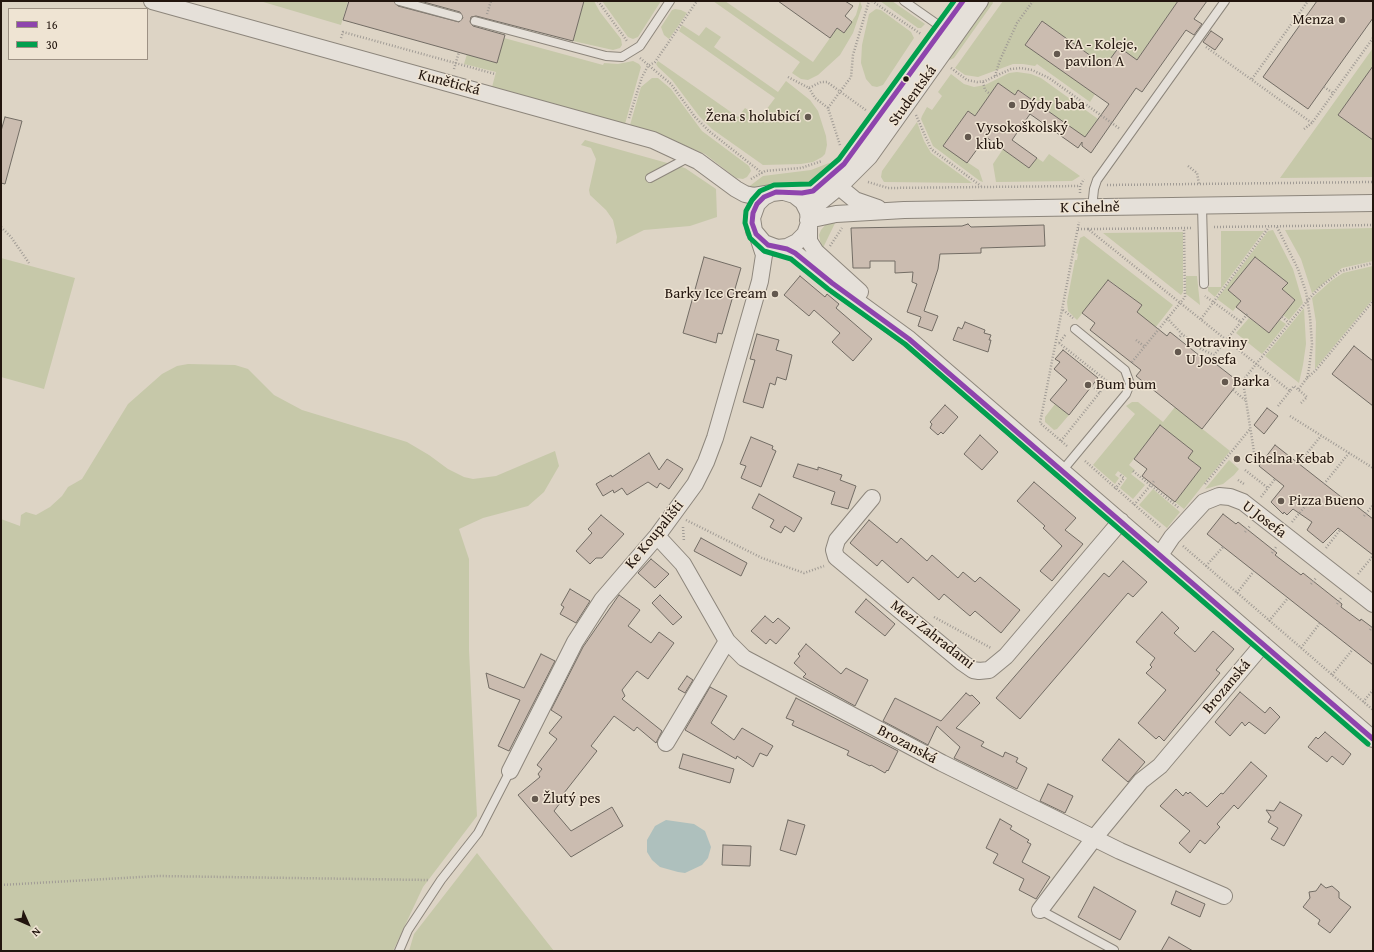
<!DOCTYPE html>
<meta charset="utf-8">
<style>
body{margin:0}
#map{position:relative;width:1374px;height:952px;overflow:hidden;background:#ddd4c5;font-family:"Gentium Book Plus",serif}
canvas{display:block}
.frame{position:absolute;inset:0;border:2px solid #22150e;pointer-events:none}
.legend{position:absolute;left:8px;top:8px;width:140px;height:52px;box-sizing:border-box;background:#efe4d3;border:1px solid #9d9184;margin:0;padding:5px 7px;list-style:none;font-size:12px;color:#22150e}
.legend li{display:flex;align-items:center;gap:8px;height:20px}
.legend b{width:20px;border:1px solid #9d9184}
.north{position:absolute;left:8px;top:904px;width:40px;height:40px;-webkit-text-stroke:3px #efe4d3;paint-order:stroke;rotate:135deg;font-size:11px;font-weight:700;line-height:16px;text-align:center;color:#22150e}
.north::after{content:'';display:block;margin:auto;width:14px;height:18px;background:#22150e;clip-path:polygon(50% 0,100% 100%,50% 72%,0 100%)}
</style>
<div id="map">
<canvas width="1374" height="952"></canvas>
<div class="frame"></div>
<ul class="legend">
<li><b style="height:5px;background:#8e44ad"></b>16</li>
<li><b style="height:5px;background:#029f4e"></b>30</li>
</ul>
<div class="north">N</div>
</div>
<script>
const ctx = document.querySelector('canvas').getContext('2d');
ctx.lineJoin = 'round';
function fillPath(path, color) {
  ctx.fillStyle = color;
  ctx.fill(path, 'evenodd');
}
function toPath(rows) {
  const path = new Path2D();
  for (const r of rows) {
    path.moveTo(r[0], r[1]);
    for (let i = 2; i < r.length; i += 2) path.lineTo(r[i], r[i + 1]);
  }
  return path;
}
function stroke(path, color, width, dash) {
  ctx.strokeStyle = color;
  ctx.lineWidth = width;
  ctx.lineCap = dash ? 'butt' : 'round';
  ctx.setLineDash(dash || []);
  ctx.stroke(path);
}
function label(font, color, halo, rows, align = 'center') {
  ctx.font = font + ' "Gentium Book Plus",serif';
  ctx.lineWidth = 3;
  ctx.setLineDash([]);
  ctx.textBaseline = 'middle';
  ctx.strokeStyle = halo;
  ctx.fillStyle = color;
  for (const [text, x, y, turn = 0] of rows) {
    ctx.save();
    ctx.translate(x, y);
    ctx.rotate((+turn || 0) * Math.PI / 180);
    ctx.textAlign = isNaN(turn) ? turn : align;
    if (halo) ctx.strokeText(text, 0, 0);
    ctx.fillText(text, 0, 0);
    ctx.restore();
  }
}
const green = toPath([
 [260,1,348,1,341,25],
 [584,1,594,1,600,12,621,39,622,45,620,48,613,50,573,41],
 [602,1,661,1,638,37,633,39,628,37],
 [713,1,725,1,813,62,837,28,844,33,856,15,860,1,862,7,853,33,840,55,818,75,808,80,801,79,792,73,800,62],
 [880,1,892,1,925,24,921,28,918,28],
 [986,1,992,1,993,3,954,58,950,60,945,58],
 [1003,1,1178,1,1137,60,1105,66,1041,21,1025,45,1095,94,1090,102,1037,64,1035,66,1023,64,1013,64,978,77,965,75,955,68],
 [675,9,681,10,687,13,669,39,664,35,661,27,672,10],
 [876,9,881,10,911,32,914,38,883,85,877,87,872,86,866,79,861,63,862,45,869,14],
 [682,25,699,36,706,27,721,37,714,47,778,92,786,81,810,100,818,111,826,136,827,145,825,154,822,157,813,162,801,164,763,165,712,129,699,116,672,80,658,67,656,64,658,61,738,117,745,108,760,118,775,98,679,31],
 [504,38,603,65,604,63,618,64,633,61,639,64,641,67,625,124,492,87,496,72,464,64,467,54,497,63],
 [1373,48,1373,66,1338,115,1373,140,1373,177,1280,178],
 [1017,72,1031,74,1041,78,1098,119,1085,138,1019,90,1015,95,998,83,975,116,968,111,943,146,979,170,983,182,980,181,933,146,921,119,922,116,927,107,932,110,942,96,938,92,951,74,964,84,974,87,985,85,1009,73],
 [652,78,658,78,671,89,702,131,749,166,751,171,747,177,743,179,736,178,705,154,650,131,630,125,641,87],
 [917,122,924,141,931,153,972,183,884,182,881,177,882,171],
 [585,140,685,168,716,189,717,217,690,226,644,230,616,244,617,237,613,220,606,210,590,195,589,190,596,159,591,148,581,145],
 [1003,149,1029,168,1037,158,1043,162,1049,154,1080,176,1072,181,996,182,993,164],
 [829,163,833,164,810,186,773,185,759,190,747,188,763,176,811,170],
 [837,219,822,250,819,235,821,230,827,223],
 [1373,228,1373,261,1342,268,1312,293,1301,259,1285,230],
 [1273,230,1293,269,1303,303,1289,320,1283,315,1295,300,1282,289,1287,283,1255,257,1228,290,1241,301,1233,311,1217,299,1268,231],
 [1221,231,1264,231,1215,297,1208,291,1208,287,1221,287],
 [1183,232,1183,292,1181,295,1103,233],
 [1084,236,1173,305,1144,342,1137,312,1142,305,1109,280,1077,320,1068,311,1067,302,1075,260,1077,260,1078,254,1076,253,1080,238],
 [1,258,75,278,44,389,1,377],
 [1373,266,1373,299,1315,369,1316,322,1312,298,1331,281,1343,273],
 [1186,276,1197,276,1200,305,1186,294],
 [1304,308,1306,344,1303,365,1299,383,1265,356],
 [1249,318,1269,333,1280,320,1286,324,1262,354,1236,333],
 [188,364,235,365,248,369,274,395,302,410,407,442,429,455,448,469,464,477,473,479,496,476,555,451,559,466,544,492,528,506,483,518,459,529,469,559,469,650,477,816,423,887,393,951,1,951,1,519,20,526,21,515,26,512,36,515,50,507,62,496,68,487,82,479,128,404,162,374,177,366],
 [1132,402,1138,402,1163,422,1175,407,1230,451,1184,509,1175,502,1201,468,1188,458,1193,451,1160,426,1129,465,1135,470,1131,474,1145,485,1133,499,1120,488,1127,478,1118,471,1115,475,1119,478,1115,484,1093,465,1135,414,1126,406],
 [1055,404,1069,415,1057,429,1054,430,1045,422,1045,417],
 [1229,460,1239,469,1234,475,1223,484,1205,489],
 [1153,489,1180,512,1167,528,1139,505],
 [477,853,554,951,409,951,414,934]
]);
const water = toPath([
 [666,820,694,824,705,831,711,847,708,858,702,865,685,873,678,872,660,867,652,860,647,852,647,840,655,826]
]);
const building = toPath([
 [349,1,394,1,398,6,459,22,463,18,460,12,420,1,584,1,573,41,476,16,471,17,470,22,473,26,505,35,497,63,343,20,349,1],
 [778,1,845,1,853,6,845,16,852,22,844,33,837,28,830,38,778,1],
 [1178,1,1207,1,1194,19,1202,24,1194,35,1186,30,1142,92,1136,88,1091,153,1082,146,1082,142,1078,148,1030,114,1012,140,1037,158,1029,168,986,137,967,163,943,146,968,111,975,116,998,83,1015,95,1018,90,1085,137,1109,104,1025,45,1042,21,1105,66,1119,47,1137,60,1178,1],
 [1317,1,1373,1,1373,18,1308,109,1263,77,1317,1],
 [1211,31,1223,39,1215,50,1203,42,1211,31],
 [1373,66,1373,140,1338,115,1373,66],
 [5,117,22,121,5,184,1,183,1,131,5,117],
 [968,224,971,227,1044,225,1045,246,981,248,981,253,940,254,938,269,924,311,938,316,932,331,918,326,921,317,907,312,917,284,912,282,913,272,895,273,895,261,870,261,870,268,853,268,851,228,962,226,968,224],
 [704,257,741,268,722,334,718,333,716,343,683,333,704,257],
 [1255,257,1288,283,1282,289,1295,300,1269,333,1236,307,1241,301,1228,290,1255,257],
 [800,276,825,297,827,294,839,304,836,308,872,339,853,361,832,342,840,333,814,310,809,316,784,295,800,276],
 [1108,280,1142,305,1137,312,1167,336,1170,332,1210,364,1212,361,1239,382,1202,429,1136,376,1141,370,1090,330,1095,323,1082,313,1108,280],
 [965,322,985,330,984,333,991,335,989,340,991,340,988,352,953,340,958,327,962,329,965,322],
 [757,334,779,340,776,350,792,355,786,380,777,377,775,385,770,383,763,408,743,402,755,360,750,359,757,334],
 [1354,346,1373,361,1373,406,1332,374,1354,346],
 [1063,350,1098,378,1069,415,1050,400,1067,380,1054,369,1060,362,1055,359,1063,350],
 [945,405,958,417,943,434,941,432,938,435,930,428,932,424,930,422,945,405],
 [1267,408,1278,416,1264,434,1254,425,1267,408],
 [1160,425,1193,451,1188,458,1201,468,1175,502,1142,476,1147,469,1134,459,1160,425],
 [980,435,998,452,982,470,964,454,980,435],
 [751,437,773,446,772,449,776,451,761,487,741,478,746,466,740,464,751,437],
 [1275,445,1354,507,1355,505,1373,519,1373,555,1338,528,1323,543,1307,530,1312,522,1293,509,1287,515,1284,512,1283,514,1271,502,1284,486,1259,466,1275,445],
 [649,453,659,470,667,459,683,469,669,489,660,483,657,488,648,482,627,495,622,488,614,493,613,490,603,496,596,484,611,475,612,477,649,453],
 [798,464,818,470,818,467,842,475,840,480,856,486,848,509,831,504,835,492,793,477,798,464],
 [1034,482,1076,518,1065,530,1083,544,1052,581,1040,571,1062,546,1043,528,1045,526,1017,501,1034,482],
 [759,494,802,518,794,532,785,526,781,533,770,527,774,520,752,508,759,494],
 [1223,514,1236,524,1238,522,1277,553,1275,555,1301,575,1303,573,1342,604,1341,607,1360,621,1361,619,1373,628,1373,665,1207,534,1223,514],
 [601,515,624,534,602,558,596,558,590,564,576,551,592,533,588,529,601,515],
 [869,520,897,543,901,538,927,561,932,555,958,578,963,572,975,582,980,577,1020,610,1001,633,975,611,970,616,944,594,939,600,913,577,908,583,882,560,877,566,850,543,869,520],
 [701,538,747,563,741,576,694,551,701,538],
 [651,559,669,574,655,588,638,573,651,559],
 [1123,561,1147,582,1133,597,1128,593,1020,719,996,698,1104,573,1109,577,1123,561],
 [570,589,590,601,576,623,560,614,564,607,561,605,570,589],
 [619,595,640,610,628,626,651,643,659,632,674,643,648,679,637,671,622,690,625,696,622,699,662,731,656,743,637,727,634,731,614,716,591,746,597,751,564,793,566,795,554,811,571,831,612,807,623,826,571,857,518,795,540,777,538,774,542,769,537,765,557,739,549,733,562,717,551,710,583,647,619,595],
 [660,595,682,617,673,625,652,603,660,595],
 [866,599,895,624,885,636,855,612,866,599],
 [1162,612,1179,628,1174,633,1195,652,1213,631,1234,649,1216,670,1220,673,1164,741,1159,736,1156,739,1138,723,1166,690,1146,673,1152,667,1150,665,1155,658,1136,642,1162,612],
 [765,616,773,623,778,618,790,628,776,644,770,639,766,644,751,631,765,616],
 [806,644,841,674,846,668,868,680,855,706,803,677,806,674,794,663,800,656,798,654,806,644],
 [541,654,555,661,509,751,498,746,520,700,489,688,486,673,524,688,541,654],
 [687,676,693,680,685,693,678,689,687,676],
 [710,687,727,696,711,723,734,740,742,728,773,746,767,756,760,753,753,767,737,756,736,759,685,730,710,687],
 [1240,692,1265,713,1270,707,1280,717,1265,734,1249,722,1245,726,1242,722,1230,736,1215,722,1240,692],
 [966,693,970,696,972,695,980,703,956,728,984,742,981,746,1003,757,1005,752,1018,758,1016,762,1027,768,1017,789,954,758,960,747,937,726,928,745,883,721,895,698,941,721,966,693],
 [796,698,898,751,888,771,887,770,885,773,871,765,870,766,847,755,849,751,792,725,794,721,786,718,796,698],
 [1325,732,1351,754,1343,765,1332,756,1327,762,1308,747,1316,737,1318,739,1325,732],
 [1119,739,1145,762,1128,782,1102,760,1119,739],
 [683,754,734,769,730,783,679,768,683,754],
 [1251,762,1267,776,1238,809,1234,805,1217,824,1220,827,1205,844,1200,840,1190,853,1179,843,1190,831,1160,806,1176,789,1183,796,1186,792,1188,794,1190,792,1207,807,1221,793,1223,794,1251,762],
 [1048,784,1073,796,1065,813,1040,801,1048,784],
 [1280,802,1302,815,1284,846,1271,839,1278,828,1268,822,1271,817,1266,810,1274,811,1280,802],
 [1000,819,1012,826,1010,829,1029,840,1027,842,1031,844,1022,862,1050,877,1036,899,1019,890,1024,879,993,863,998,854,986,848,1000,819],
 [788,820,805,825,796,855,780,850,788,820],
 [723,845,751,846,750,866,722,865,723,845],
 [1321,884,1326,888,1332,886,1339,892,1339,898,1351,907,1330,933,1318,924,1320,920,1303,907,1310,898,1309,892,1316,891,1321,884],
 [1094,887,1136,911,1120,940,1078,917,1094,887],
 [1176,891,1205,904,1200,917,1171,904,1176,891],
 [1169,937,1193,951,1161,951,1169,937]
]);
const path = toPath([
 [598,1,627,41],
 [872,1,921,34],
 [487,14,491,1],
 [341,38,343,32,495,74],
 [1206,47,1312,123,1373,38],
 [640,58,671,84,695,117,709,131,762,173],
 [951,68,967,80,977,82,985,81,1011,69,1021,68,1032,70,1049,78,1120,129],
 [454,69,459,52],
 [995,76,1000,60,1017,23,1033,1],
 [788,77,809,88,821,82,827,82,867,111],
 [1252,79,1308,1],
 [983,82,985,90,990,94],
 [1324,87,1333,93],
 [809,88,815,98,828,108],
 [916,115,931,149,981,186],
 [629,118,642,77,648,66,655,62,697,1],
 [1304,129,1312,123],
 [840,145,828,108,851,77,853,55,869,1],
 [1188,166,1197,173,1199,184],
 [751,179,765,171,801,168,822,161],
 [868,182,888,188,1080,186],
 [1107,185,1373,182],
 [1080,193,1080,186,1084,179],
 [1,227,11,237,29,263],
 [1214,227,1373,225],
 [1277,227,1298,269,1306,292,1310,317,1312,344,1309,369,1307,378,1298,390],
 [1078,229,1088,229,1290,391,1294,386,1307,397,1301,403],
 [1088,229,1193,228],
 [830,246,842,228],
 [1063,310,1073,318],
 [1282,317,1289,323],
 [1167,318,1182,334,1201,349,1214,355,1241,322,1205,296],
 [1201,319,1269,227],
 [1241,322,1248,313],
 [1178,339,1182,334],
 [1136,340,1144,346],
 [1059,343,1112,385,1117,380],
 [1059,343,1066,334],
 [1132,362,1185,297,1184,228],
 [1307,378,1316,370,1373,301],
 [1092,386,1100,393],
 [1233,390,1245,400],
 [1278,406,1290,391],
 [1290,416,1373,468],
 [1061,441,1108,382],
 [1067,446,1040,423,1079,222],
 [1255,458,1244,388,1244,379,1308,300,1320,287,1341,271,1373,263],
 [1085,461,1161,528],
 [1298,464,1321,436],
 [1245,470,1268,488],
 [1133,471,1179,508],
 [1238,480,1244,484],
 [1205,484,1250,429],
 [1324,484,1349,453],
 [1115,489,1124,478,1119,474],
 [1261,497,1275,479],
 [1134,505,1154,481],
 [1364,516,1373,505],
 [686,520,762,558,804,573,824,566],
 [1292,522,1307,504],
 [683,527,684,542],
 [1245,532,1250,526],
 [1183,546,1373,710],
 [1326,548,1340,530],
 [1272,553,1276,547],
 [1206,566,1223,547],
 [1358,574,1373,556],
 [1311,584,1316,578],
 [1237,593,1254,571],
 [1337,604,1341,598],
 [934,617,991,648],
 [1269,621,1288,598],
 [1370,630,1373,625],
 [1301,648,1320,623],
 [1332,675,1353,649],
 [1363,702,1373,690],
 [1,885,158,876,428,880]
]);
const lane = toPath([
 [399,1,458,17],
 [904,1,944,29],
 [475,21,606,56,622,57,640,46,670,1],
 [650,178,682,161,686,154],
 [1202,206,1204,284],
 [1092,208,1094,189,1097,180,1225,1],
 [1062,471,1126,394,1130,384,1125,370,1075,329],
 [1040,910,1114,950],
 [399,951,408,930,441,880,478,833,510,771]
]);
const street = toPath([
 [152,1,653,140,698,161,736,189,745,194,754,196,772,193],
 [832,181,855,200,878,208],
 [784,192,794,195,803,202,808,212,809,223,805,234,797,242,787,247,777,248,764,243,754,231,752,218,757,204,764,197,772,193,780,192,784,192,802,193,813,191,844,164,861,143,963,1],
 [808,212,840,186,869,157,980,1],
 [808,220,836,214,904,210,1373,203],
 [809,223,809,241,816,252,860,292],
 [782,248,795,253,832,283,909,339,1373,739],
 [872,498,837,540,834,550,836,557,963,663,973,670,979,671,989,670,1006,656,1121,521],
 [657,536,683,564,727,641,744,658,942,763,1120,851,1224,896],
 [1160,555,1172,537,1204,502,1219,496,1230,497,1243,502,1373,604],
 [666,743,727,641],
 [510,771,575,642,602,600,657,536,695,484,706,462,715,438,760,281,764,255,758,237],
 [1040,910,1095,837,1141,781,1160,766,1263,644]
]);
const bus1 = toPath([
 [963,1,844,164,813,191,802,193,776,192,764,197,757,204,753,213,752,223,756,234,768,245,787,249,795,253,832,283,909,339,1373,739]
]);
const bus2 = toPath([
 [954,1,839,159,810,184,774,185,760,191,752,200,746,211,745,223,750,238,764,251,791,259,828,289,905,344,1368,744]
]);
const markers = [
 [1342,20,4,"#63584e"],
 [1057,54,4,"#63584e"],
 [906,79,3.5,"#22150e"],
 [1012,105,4,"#63584e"],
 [808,117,4,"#63584e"],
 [968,137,4,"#63584e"],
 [775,294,4,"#63584e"],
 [1178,352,4,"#63584e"],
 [1225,382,4,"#63584e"],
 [1088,385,4,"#63584e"],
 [1237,459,4,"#63584e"],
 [1281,501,4,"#63584e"],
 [535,799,4,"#63584e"]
];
const poiNames = [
 ["Menza",1334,20,"right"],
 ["KA - Koleje,",1065,45],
 ["pavilon A",1065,62],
 ["Dýdy baba",1020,105],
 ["Žena s holubicí",800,117,"right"],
 ["Vysokoškolský",976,128],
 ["klub",976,145],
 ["Barky Ice Cream",767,294,"right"],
 ["Potraviny",1186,343],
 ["U Josefa",1186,360],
 ["Barka",1233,382],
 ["Bum bum",1096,385],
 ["Cihelna Kebab",1245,459],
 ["Pizza Bueno",1289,501],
 ["Žlutý pes",543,799]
];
const streetNames = [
 ["Kunětická",449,83,15],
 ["Studentská",913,96,-54],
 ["K Cihelně",1090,208,-1],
 ["U Josefa",1264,520,37],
 ["Ke Koupališti",655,535,-51],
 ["Mezi Zahradami",932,635,38],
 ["Brozanská",1227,687,-50],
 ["Brozanská",907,745,28]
];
fillPath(green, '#c6c8a9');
fillPath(water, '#aec0bd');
fillPath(building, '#cbbcb0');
stroke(building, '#726c64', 1);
stroke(lane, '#8d867c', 10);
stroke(street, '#8d867c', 18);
stroke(path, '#a09b95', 2.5, [1, 2]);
stroke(lane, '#e5e0d9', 8);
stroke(street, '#e5e0d9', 16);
stroke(bus1, '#8e44ad', 5);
stroke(bus2, '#029f4e', 5);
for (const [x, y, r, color] of markers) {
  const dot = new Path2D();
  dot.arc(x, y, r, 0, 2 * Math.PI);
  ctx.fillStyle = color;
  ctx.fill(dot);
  stroke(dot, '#efe4d3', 1.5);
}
label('15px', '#22150e', '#efe4d3', poiNames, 'left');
label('15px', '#22150e', '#efe4d3', streetNames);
</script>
